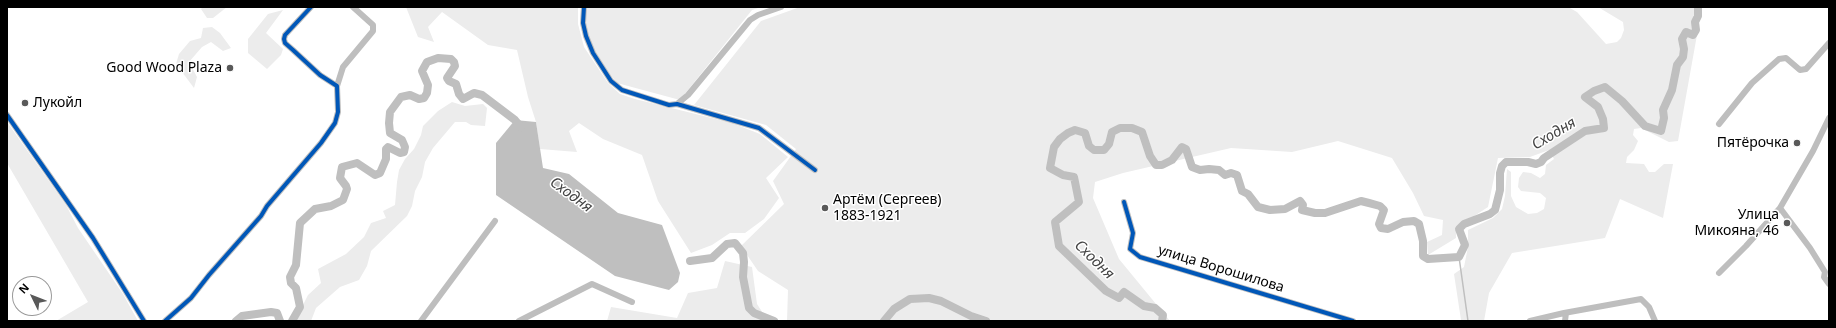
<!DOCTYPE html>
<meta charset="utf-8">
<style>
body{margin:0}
#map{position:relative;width:1836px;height:328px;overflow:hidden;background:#fff;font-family:"Noto Sans",sans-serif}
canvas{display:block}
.frame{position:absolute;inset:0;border:8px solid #000;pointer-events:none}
.north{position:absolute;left:12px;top:276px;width:40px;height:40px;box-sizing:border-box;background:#fff;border:1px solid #999;border-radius:50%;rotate:313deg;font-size:11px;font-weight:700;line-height:16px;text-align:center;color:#000}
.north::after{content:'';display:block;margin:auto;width:14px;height:18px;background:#595959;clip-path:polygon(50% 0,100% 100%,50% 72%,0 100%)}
</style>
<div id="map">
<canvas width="1836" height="328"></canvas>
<div class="frame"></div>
<div class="north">N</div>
</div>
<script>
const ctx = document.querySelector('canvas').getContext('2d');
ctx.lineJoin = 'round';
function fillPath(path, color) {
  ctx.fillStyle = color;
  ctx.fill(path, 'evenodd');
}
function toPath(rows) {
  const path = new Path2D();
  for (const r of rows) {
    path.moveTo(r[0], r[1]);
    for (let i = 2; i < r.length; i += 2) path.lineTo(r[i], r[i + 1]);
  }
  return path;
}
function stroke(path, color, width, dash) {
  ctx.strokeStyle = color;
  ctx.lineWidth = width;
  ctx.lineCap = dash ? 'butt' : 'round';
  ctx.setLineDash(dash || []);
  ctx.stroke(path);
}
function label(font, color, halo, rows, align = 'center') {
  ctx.font = font + ' "Noto Sans",sans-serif';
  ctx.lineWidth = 3;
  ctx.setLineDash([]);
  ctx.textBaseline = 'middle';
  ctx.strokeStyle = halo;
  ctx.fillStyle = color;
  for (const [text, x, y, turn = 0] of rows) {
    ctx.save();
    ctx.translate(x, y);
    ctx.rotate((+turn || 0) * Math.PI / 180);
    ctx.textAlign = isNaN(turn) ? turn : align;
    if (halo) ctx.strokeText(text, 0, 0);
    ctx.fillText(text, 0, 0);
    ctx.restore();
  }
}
const green = toPath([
 [203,7,227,7,213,18,207,18,201,9],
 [406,7,578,7,578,24,584,47,608,83,620,94,635,99,732,123,760,134,788,157,766,178,779,198,764,219,745,233,730,233,712,245,691,253,658,201,642,155,603,139,579,123,569,131,577,152,540,149,536,122,528,97,517,50,488,45,442,12,428,27,434,42,418,37],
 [585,7,761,7,752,10,680,100,617,83,600,62,585,29],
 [800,7,1568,7,1577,12,1606,44,1617,42,1621,38,1624,30,1623,22,1598,7,1702,7,1678,141,1669,142,1641,128,1634,129,1633,135,1638,141,1634,150,1627,157,1626,163,1644,164,1649,172,1655,172,1664,164,1673,164,1663,218,1620,199,1605,238,1512,253,1489,293,1484,321,1461,320,1454,274,1464,267,1468,247,1468,230,1493,218,1502,209,1505,196,1507,169,1511,172,1511,196,1516,207,1528,214,1537,213,1544,209,1546,198,1540,193,1521,191,1518,187,1519,178,1523,172,1531,173,1540,178,1545,174,1546,165,1554,159,1549,150,1530,157,1498,158,1488,207,1456,228,1456,238,1428,255,1427,242,1442,235,1443,220,1424,216,1413,193,1392,158,1338,141,1292,152,1231,148,1123,173,1095,182,1093,198,1119,259,1170,321,787,321,788,290,758,271,741,246,784,204,773,181,796,149,766,125,694,105,761,21],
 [283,10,266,33,283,49,281,55,267,69,248,53,248,39,268,14],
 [212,27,220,33,231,48,223,51,211,42,202,47,189,62,197,77,194,88,176,64,179,54,190,41,201,38,203,28],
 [452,102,465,106,483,104,487,108,485,126,471,125,466,122,455,122,433,148,425,162,422,177,415,191,412,206,407,216,371,251,367,266,359,280,340,287,316,308,311,321,295,321,308,295,321,283,318,269,346,254,364,237,371,223,386,218,383,211,395,205,397,182,399,170,405,159,414,149,421,135,423,126,438,111],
 [7,122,66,205,78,228,123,294,138,321,56,321,88,302,7,163],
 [725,261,752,267,757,304,768,321,607,321,611,307,677,318,688,293,717,288]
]);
const water = toPath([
 [515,120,536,122,543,168,569,174,618,213,662,225,680,273,678,282,669,290,615,276,496,195,496,143]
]);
const stream = toPath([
 [1459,257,1468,321]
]);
const river = toPath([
 [690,261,712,258,727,244,735,243,743,253,744,262,743,277,749,308,754,313,774,321],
 [236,321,242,316,271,312,277,313,280,321],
 [292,321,300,307,296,288,291,283,290,277,296,265,300,223,315,209,331,206,343,200,347,189,346,186,340,178,342,167,357,163,375,175,380,173,386,159,386,149,388,147,400,153,404,152,405,147,402,140,390,133,389,123,390,112,401,97,410,95,419,99,424,98,427,93,428,85,422,71,427,62,438,58,451,59,454,62,455,66,447,78,449,81,456,84,459,94,463,99,474,93,482,95,515,120,521,127],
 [884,321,894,309,910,299,929,298,941,301,971,316,986,321],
 [1162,321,1163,315,1155,308,1144,306,1124,292,1119,298,1106,291,1059,246,1055,222,1079,202,1074,177,1063,175,1050,168,1054,147,1060,139,1068,133,1075,130,1085,133,1089,146,1094,150,1104,150,1109,144,1112,132,1120,128,1132,128,1142,132,1150,156,1156,165,1162,165,1172,160,1182,147,1186,149,1192,167,1200,170,1209,169,1219,170,1225,175,1231,173,1237,175,1242,191,1248,194,1258,207,1270,210,1285,209,1300,201,1303,205,1302,210,1315,213,1325,213,1361,201,1369,203,1380,206,1384,210,1379,224,1381,228,1388,229,1403,222,1414,221,1419,224,1423,241,1423,256,1428,259,1459,257,1465,245,1459,229,1464,224,1490,214,1495,210,1500,190,1500,173,1502,166,1506,162,1528,162,1536,164,1541,162,1544,158,1585,131,1604,128,1603,119,1598,107,1585,97,1594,91,1605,87,1622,101,1645,126,1661,131,1664,118,1663,110,1672,90,1677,65,1683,57,1684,49,1682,39,1686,32,1693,35,1696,30,1695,22,1698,16,1698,7]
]);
const minor = toPath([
 [584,7,583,23,586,36,593,53,611,81,622,90,669,105,677,104,759,128,815,170],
 [337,86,343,67,373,31,373,25,353,7],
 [677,104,688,95,750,20,758,15,781,7],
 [7,115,93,238,144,321],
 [1829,118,1813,151,1780,208,1810,248,1825,272,1824,277,1829,284],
 [1719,124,1752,83,1779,59,1786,58,1800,70,1806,69,1829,43],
 [1124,202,1133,233,1130,249,1140,257,1353,321],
 [1719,273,1746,246,1780,208],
 [165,321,191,298,209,275,261,216,267,206,321,143,335,123,338,112,337,86,320,75,293,50,285,43,284,39,285,35,311,7],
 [421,321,495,221],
 [519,321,592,284,632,302],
 [1530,321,1564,313,1641,299,1649,307,1655,321],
 [1565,321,1566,313]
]);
const cycleway = toPath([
 [584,7,583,23,586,36,593,53,611,81,622,90,669,105,677,104,759,128,815,170],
 [7,115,93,238,144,321],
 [1124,202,1133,233,1130,249,1140,257,1353,321],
 [165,321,191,298,209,275,261,216,267,206,321,143,335,123,338,112,337,86,320,75,293,50,285,43,284,39,285,35,311,7]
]);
const markers = [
 [230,68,4,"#595959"],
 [25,103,4,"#595959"],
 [1797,143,4,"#595959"],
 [825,208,4,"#595959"],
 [1787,223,4,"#595959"]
];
const poiNames = [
 ["Good Wood Plaza",222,68],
 ["Лукойл",33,103,"left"],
 ["Пятёрочка",1789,143],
 ["Артём (Сергеев)",833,200,"left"],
 ["1883-1921",833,216,"left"],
 ["Улица",1779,215],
 ["Микояна, 46",1779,231]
];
const streetNames = [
 ["улица Ворошилова",1221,269,17]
];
const waterNames = [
 ["Сходня",1554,134,-31],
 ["Сходня",571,195,36],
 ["Сходня",1094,260,44]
];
fillPath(green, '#ececec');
fillPath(water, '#bfbfbf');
stroke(stream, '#bfbfbf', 1.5);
stroke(river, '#bfbfbf', 8);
stroke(minor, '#bebebe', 6);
stroke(cycleway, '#0057b8', 4);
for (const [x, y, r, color] of markers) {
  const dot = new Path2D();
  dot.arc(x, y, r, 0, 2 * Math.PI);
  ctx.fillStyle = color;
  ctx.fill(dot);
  stroke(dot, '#fff', 1.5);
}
label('14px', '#000', '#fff', poiNames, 'right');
label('14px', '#000', '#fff', streetNames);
label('italic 15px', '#444', '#fff', waterNames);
</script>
